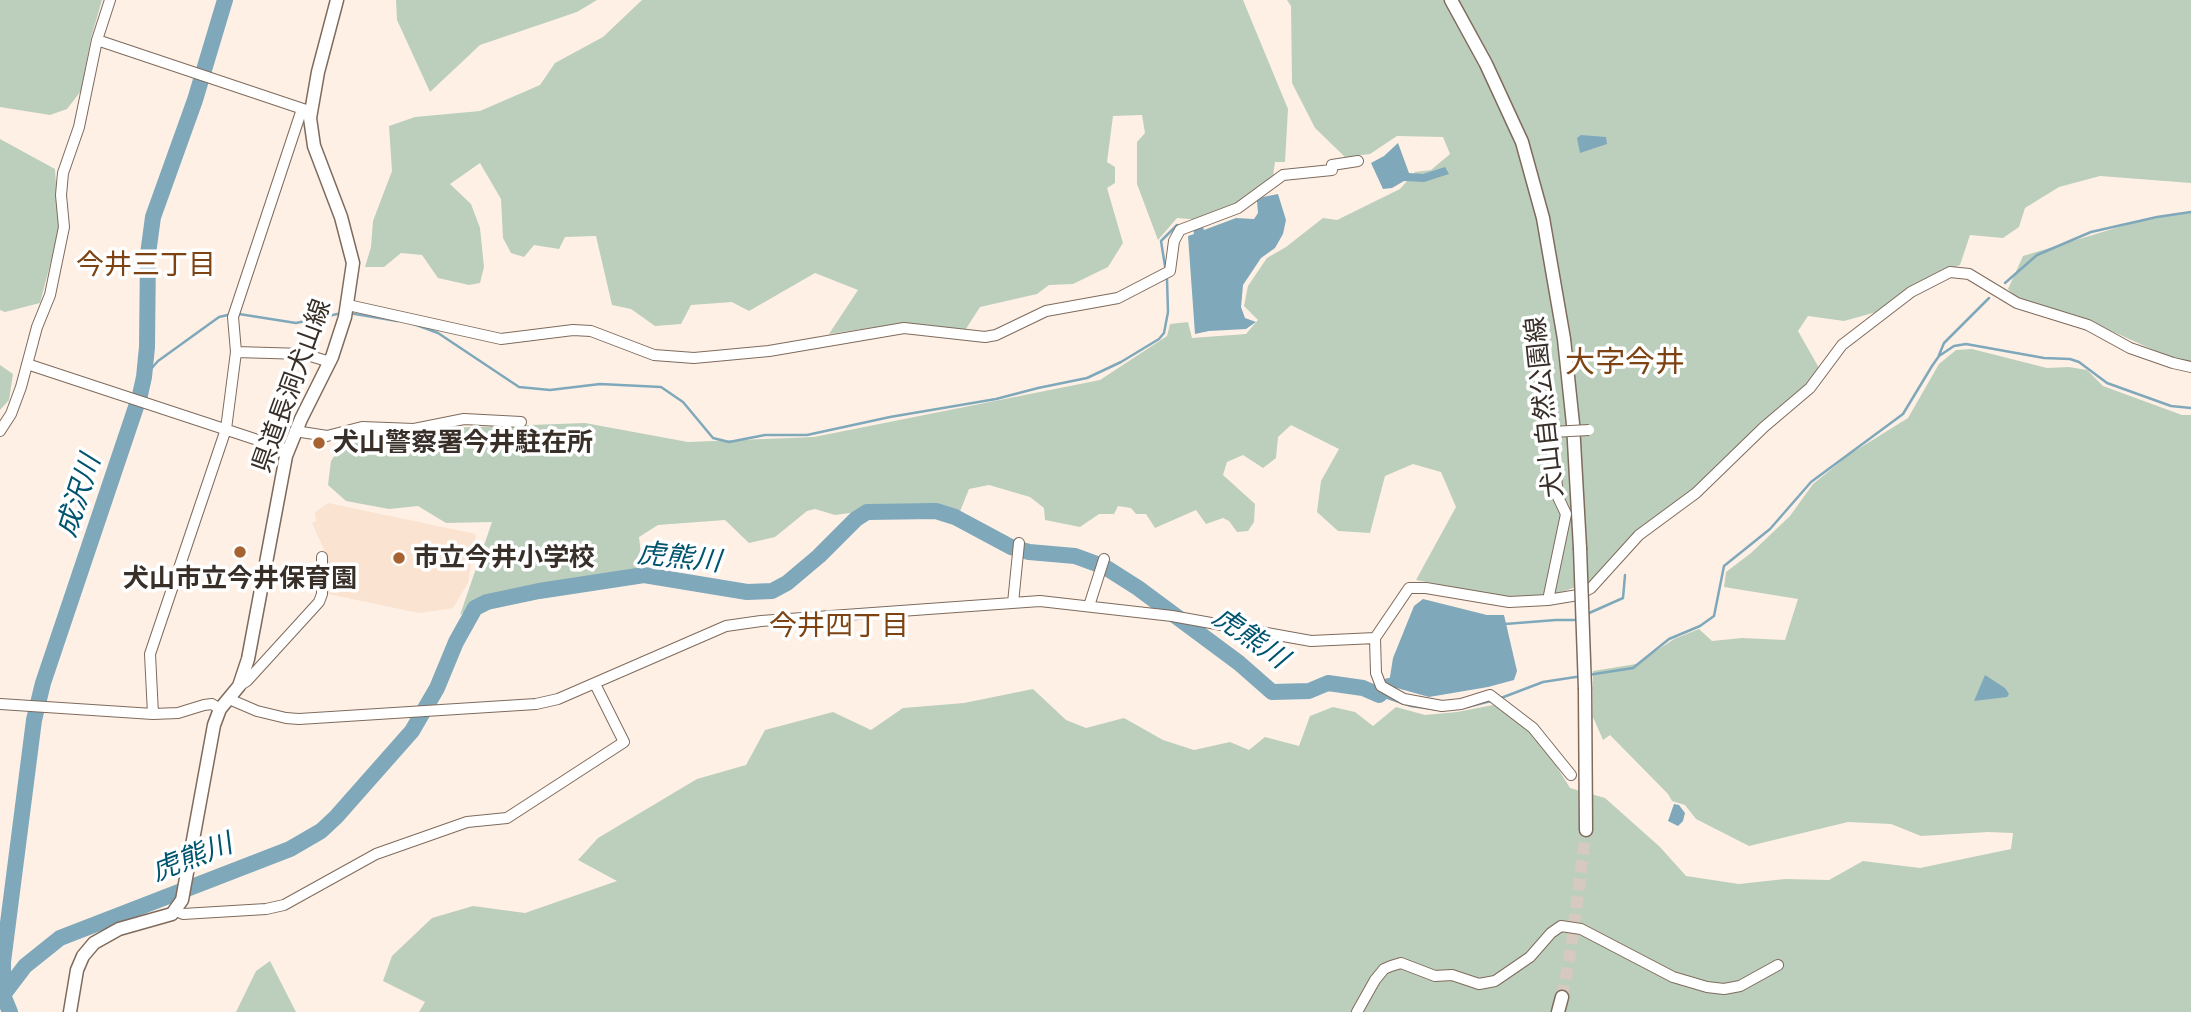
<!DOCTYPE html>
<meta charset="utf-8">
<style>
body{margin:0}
canvas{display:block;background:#fef0e5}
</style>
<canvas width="2191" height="1012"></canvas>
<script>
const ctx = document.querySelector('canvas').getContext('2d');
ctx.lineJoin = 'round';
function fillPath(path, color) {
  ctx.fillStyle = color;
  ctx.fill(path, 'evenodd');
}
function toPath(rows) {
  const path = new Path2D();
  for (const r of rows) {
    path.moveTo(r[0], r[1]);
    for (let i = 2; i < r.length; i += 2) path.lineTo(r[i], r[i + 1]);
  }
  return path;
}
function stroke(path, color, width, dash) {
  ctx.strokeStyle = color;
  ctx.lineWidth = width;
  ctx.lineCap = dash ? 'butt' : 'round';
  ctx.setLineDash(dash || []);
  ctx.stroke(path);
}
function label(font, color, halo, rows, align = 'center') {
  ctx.font = font + ' Mulish,"Noto Sans JP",sans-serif';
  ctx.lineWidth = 7;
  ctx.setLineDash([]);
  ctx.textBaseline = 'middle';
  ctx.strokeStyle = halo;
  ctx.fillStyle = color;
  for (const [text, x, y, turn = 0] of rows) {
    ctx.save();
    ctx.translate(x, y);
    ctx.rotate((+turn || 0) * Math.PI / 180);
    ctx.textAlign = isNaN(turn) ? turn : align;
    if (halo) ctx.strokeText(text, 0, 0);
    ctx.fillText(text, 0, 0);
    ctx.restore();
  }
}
const built = toPath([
 [328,503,476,534,468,583,453,608,419,613,328,594,325,559,327,556,312,523,316,521,315,512]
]);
const green = toPath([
 [0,0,102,0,91,38,81,91,67,109,50,115,0,107],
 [396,0,597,0,577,12,480,45,430,92,397,20],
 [642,0,1243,0,1288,109,1285,162,1275,162,1273,176,1237,204,1201,220,1177,218,1158,240,1137,184,1137,142,1145,133,1142,115,1113,116,1107,162,1115,167,1115,183,1107,188,1123,243,1108,267,1073,284,1049,285,1037,294,980,307,964,332,903,323,829,334,858,290,815,273,749,311,732,302,691,305,681,324,655,326,631,309,612,305,596,236,565,237,559,249,534,245,524,257,511,253,503,238,501,199,480,163,450,184,471,204,480,228,484,267,480,283,469,285,438,278,422,255,401,253,384,267,365,267,371,247,373,221,392,171,389,126,415,117,480,111,540,85,555,63,603,37],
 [1287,0,2191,0,2191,183,2100,176,2059,187,2025,208,2019,227,2003,238,1970,235,1960,265,1920,281,1880,311,1844,321,1808,316,1798,331,1819,368,1805,387,1763,423,1695,487,1636,535,1593,581,1556,594,1509,598,1416,580,1456,507,1441,472,1413,464,1385,476,1370,533,1338,531,1317,512,1321,481,1339,449,1291,425,1278,437,1276,458,1263,468,1243,455,1227,462,1223,475,1255,504,1254,522,1248,531,1237,532,1229,521,1223,518,1206,524,1196,510,1155,528,1146,514,1136,514,1131,508,1118,506,1114,514,1099,514,1080,527,1045,520,1044,508,1030,497,989,485,969,489,959,514,940,509,879,509,835,515,815,509,807,511,775,537,749,543,725,520,658,525,639,537,642,563,634,574,553,586,482,600,460,615,492,522,446,523,418,506,389,509,346,501,328,485,331,461,345,440,370,434,414,435,447,428,585,423,688,442,814,437,1100,380,1167,336,1170,324,1188,322,1192,338,1246,334,1258,320,1244,306,1248,286,1267,258,1286,247,1323,218,1337,220,1400,189,1415,172,1431,170,1450,154,1443,137,1397,136,1370,154,1345,157,1315,128,1292,83,1291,6],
 [0,139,55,169,59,230,40,303,5,312,0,310],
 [2191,211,2191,362,2167,356,2089,321,2017,298,2008,289,2023,256,2129,224],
 [1972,349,2047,368,2069,367,2087,370,2103,386,2182,415,2191,415,2191,1012,419,1012,425,1002,383,981,392,956,432,918,473,906,525,913,617,881,578,860,598,838,697,779,746,765,765,730,833,712,871,730,903,708,964,703,1033,689,1066,720,1086,728,1124,718,1163,740,1194,750,1230,742,1249,750,1265,737,1299,746,1310,716,1333,707,1355,712,1373,726,1396,707,1425,715,1457,712,1493,705,1513,716,1544,746,1570,788,1605,798,1660,847,1686,876,1739,884,1785,879,1829,880,1863,861,1920,868,2011,849,2013,833,1988,832,1921,836,1891,824,1848,822,1749,846,1696,819,1685,805,1672,801,1668,794,1610,735,1603,740,1593,717,1593,671,1636,664,1674,639,1699,629,1712,641,1742,638,1785,640,1798,599,1724,587,1726,572,1751,553,1790,516,1813,484,1850,454,1908,418,1939,364,1956,350],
 [0,365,13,374,9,400,0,410],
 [270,961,296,1012,236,1012,256,971]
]);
const water = toPath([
 [1581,135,1606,137,1607,144,1580,153,1577,138],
 [1398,143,1409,173,1423,174,1445,167,1449,174,1424,182,1404,181,1392,188,1383,189,1371,163,1384,156],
 [1278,194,1286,220,1283,234,1275,248,1261,258,1243,285,1241,307,1245,318,1256,322,1246,329,1209,331,1195,334,1188,236,1194,234,1193,227,1202,224,1204,230,1236,218,1254,219,1258,213,1257,201,1263,197],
 [1423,599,1487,615,1504,615,1517,671,1514,680,1488,687,1429,697,1386,685,1389,683,1393,658,1414,606],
 [1985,675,2005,688,2009,694,2007,697,1974,701],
 [1674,804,1679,805,1685,813,1683,821,1678,826,1668,821]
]);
const stream = toPath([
 [1165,266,1161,241,1177,225],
 [2005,283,2037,255,2091,232,2157,217,2191,212],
 [349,313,397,321],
 [239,314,296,323,342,313],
 [411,323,438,333,519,387,550,390,600,384,661,387,683,402,713,438,729,442,765,435,807,435,890,417,996,399,1038,388,1087,378,1121,362,1159,339,1164,333,1168,312,1167,279],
 [1939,355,1944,343,1989,298],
 [144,377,158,361,219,317,232,314],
 [1587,614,1623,598,1625,575],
 [1505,624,1556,620,1579,620],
 [1588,675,1633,668,1669,639,1700,626,1714,616,1724,566,1770,529,1811,482,1903,414,1932,366,1939,356,1954,346,1966,344,2044,358,2070,359,2079,362,2107,383,2171,406,2191,408],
 [1379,695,1411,706,1440,710],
 [1501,698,1543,682,1582,676],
 [1467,707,1491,701]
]);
const river = toPath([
 [3,995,25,966,60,938,290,849,321,831,336,817,412,731,437,688,456,642,475,608,487,602,539,591,644,575,747,592,772,591,787,583,819,556,856,519,867,512,936,511,955,517,1011,547,1029,552,1075,556,1105,567,1138,588,1239,663,1272,692,1309,691,1328,683,1363,688,1379,695,1389,686],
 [10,1012,3,995,3,962,34,720,43,683,140,395,144,377,147,347,148,254,153,217,195,100,225,0]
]);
const secondaryTunnel = toPath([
 [1562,997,1571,949,1586,830]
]);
const minor = toPath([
 [97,40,306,110],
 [348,305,501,339,573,330,591,331,654,355,694,358,769,351,904,328,985,337,996,335,1046,311,1118,298,1170,271,1174,241,1180,230,1238,208,1283,175,1332,170,1332,165,1358,161],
 [236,352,304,354,330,362],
 [27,364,288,450],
 [0,431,11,414,21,387,37,327,50,295,64,227,61,195,63,173,79,127,97,40,110,0],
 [295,431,327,436,362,427,414,429,464,419,521,422],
 [1548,600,1566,514,1558,497,1555,466,1547,434,1552,432],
 [1013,603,1019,543],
 [1089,606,1104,559],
 [239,686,247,681,319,602,322,594,322,557],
 [229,699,257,711,286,718,299,719,536,704,558,699,726,626,761,621,1040,601,1172,616,1311,641,1375,638],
 [0,704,153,714,178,713,204,705,212,704,220,709],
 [153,714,150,654,226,429,236,352,233,317,302,109],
 [1571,775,1533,728,1490,695,1461,704,1442,706,1404,699,1381,686,1376,673,1375,638,1409,588,1426,588,1509,602,1548,600,1578,595,1591,588,1639,535,1696,493,1764,427,1810,388,1842,345,1911,292,1950,272,1969,274,2017,303,2088,325,2130,348,2173,363,2191,367],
 [176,911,183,914,266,909,284,905,376,854,467,822,507,818,624,742,595,684],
 [1357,1012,1375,980,1384,969,1391,966,1401,963,1435,976,1452,975,1479,984,1495,981,1530,957,1551,933,1561,926,1581,929,1673,977,1707,987,1724,989,1740,986,1778,965]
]);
const secondary = toPath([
 [1451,0,1486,64,1522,142,1543,218,1564,339,1573,424,1580,548],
 [1585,689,1586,830],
 [70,1012,77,970,83,956,94,943,119,929,172,914,182,900,214,725,220,709,239,686,248,659,286,456,301,419,332,357,345,317,353,263,341,217,314,146,310,118,318,72,337,0],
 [1558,1012,1562,997]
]);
const minorBridge = toPath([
 [1552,432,1589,430]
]);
const secondaryBridge = toPath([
 [1580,548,1585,689]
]);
const markers = [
 [319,443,7,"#a66331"],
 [240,552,7,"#a66331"],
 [399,558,7,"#a66331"]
];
const streetNames = [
 ["県道長洞犬山線",292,386,-70],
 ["犬山自然公園線",1545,407,-96]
];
const poiNames = [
 ["犬山警察署今井駐在所",333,443],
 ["市立今井小学校",413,558],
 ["犬山市立今井保育園",240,579,"center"]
];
const neighbourhoodNames = [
 ["今井三丁目",146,266],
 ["今井四丁目",839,627]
];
const waterNames = [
 ["成沢川",79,496,-72],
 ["虎熊川",679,558,6],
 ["虎熊川",1250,638,35],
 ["虎熊川",192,858,-21]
];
const quarterNames = [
 ["大字今井",1625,363]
];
fillPath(built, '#fbe3d1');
fillPath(green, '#bccfbc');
fillPath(water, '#7fa8bb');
stroke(stream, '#7fa8bb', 2.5);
stroke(river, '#7fa8bb', 16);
stroke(secondaryTunnel, '#d6c9bf', 12, [12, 6]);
stroke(minor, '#7f6b5c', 12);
stroke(secondary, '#7f6b5c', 15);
stroke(minor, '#fff', 10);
stroke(secondary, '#fff', 12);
stroke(minorBridge, '#7f6b5c', 12, []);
stroke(secondaryBridge, '#7f6b5c', 15, []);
stroke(minorBridge, '#fff', 10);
stroke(secondaryBridge, '#fff', 12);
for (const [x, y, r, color] of markers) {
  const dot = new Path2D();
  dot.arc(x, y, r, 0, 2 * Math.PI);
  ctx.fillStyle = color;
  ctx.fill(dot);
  stroke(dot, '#fff', 2.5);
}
label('26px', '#382f28', '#fff', streetNames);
label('bold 26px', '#382f28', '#fff', poiNames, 'left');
label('28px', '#7e4312', '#fff', neighbourhoodNames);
label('italic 28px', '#00546f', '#fff', waterNames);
label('30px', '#7e4312', '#fff', quarterNames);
</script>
